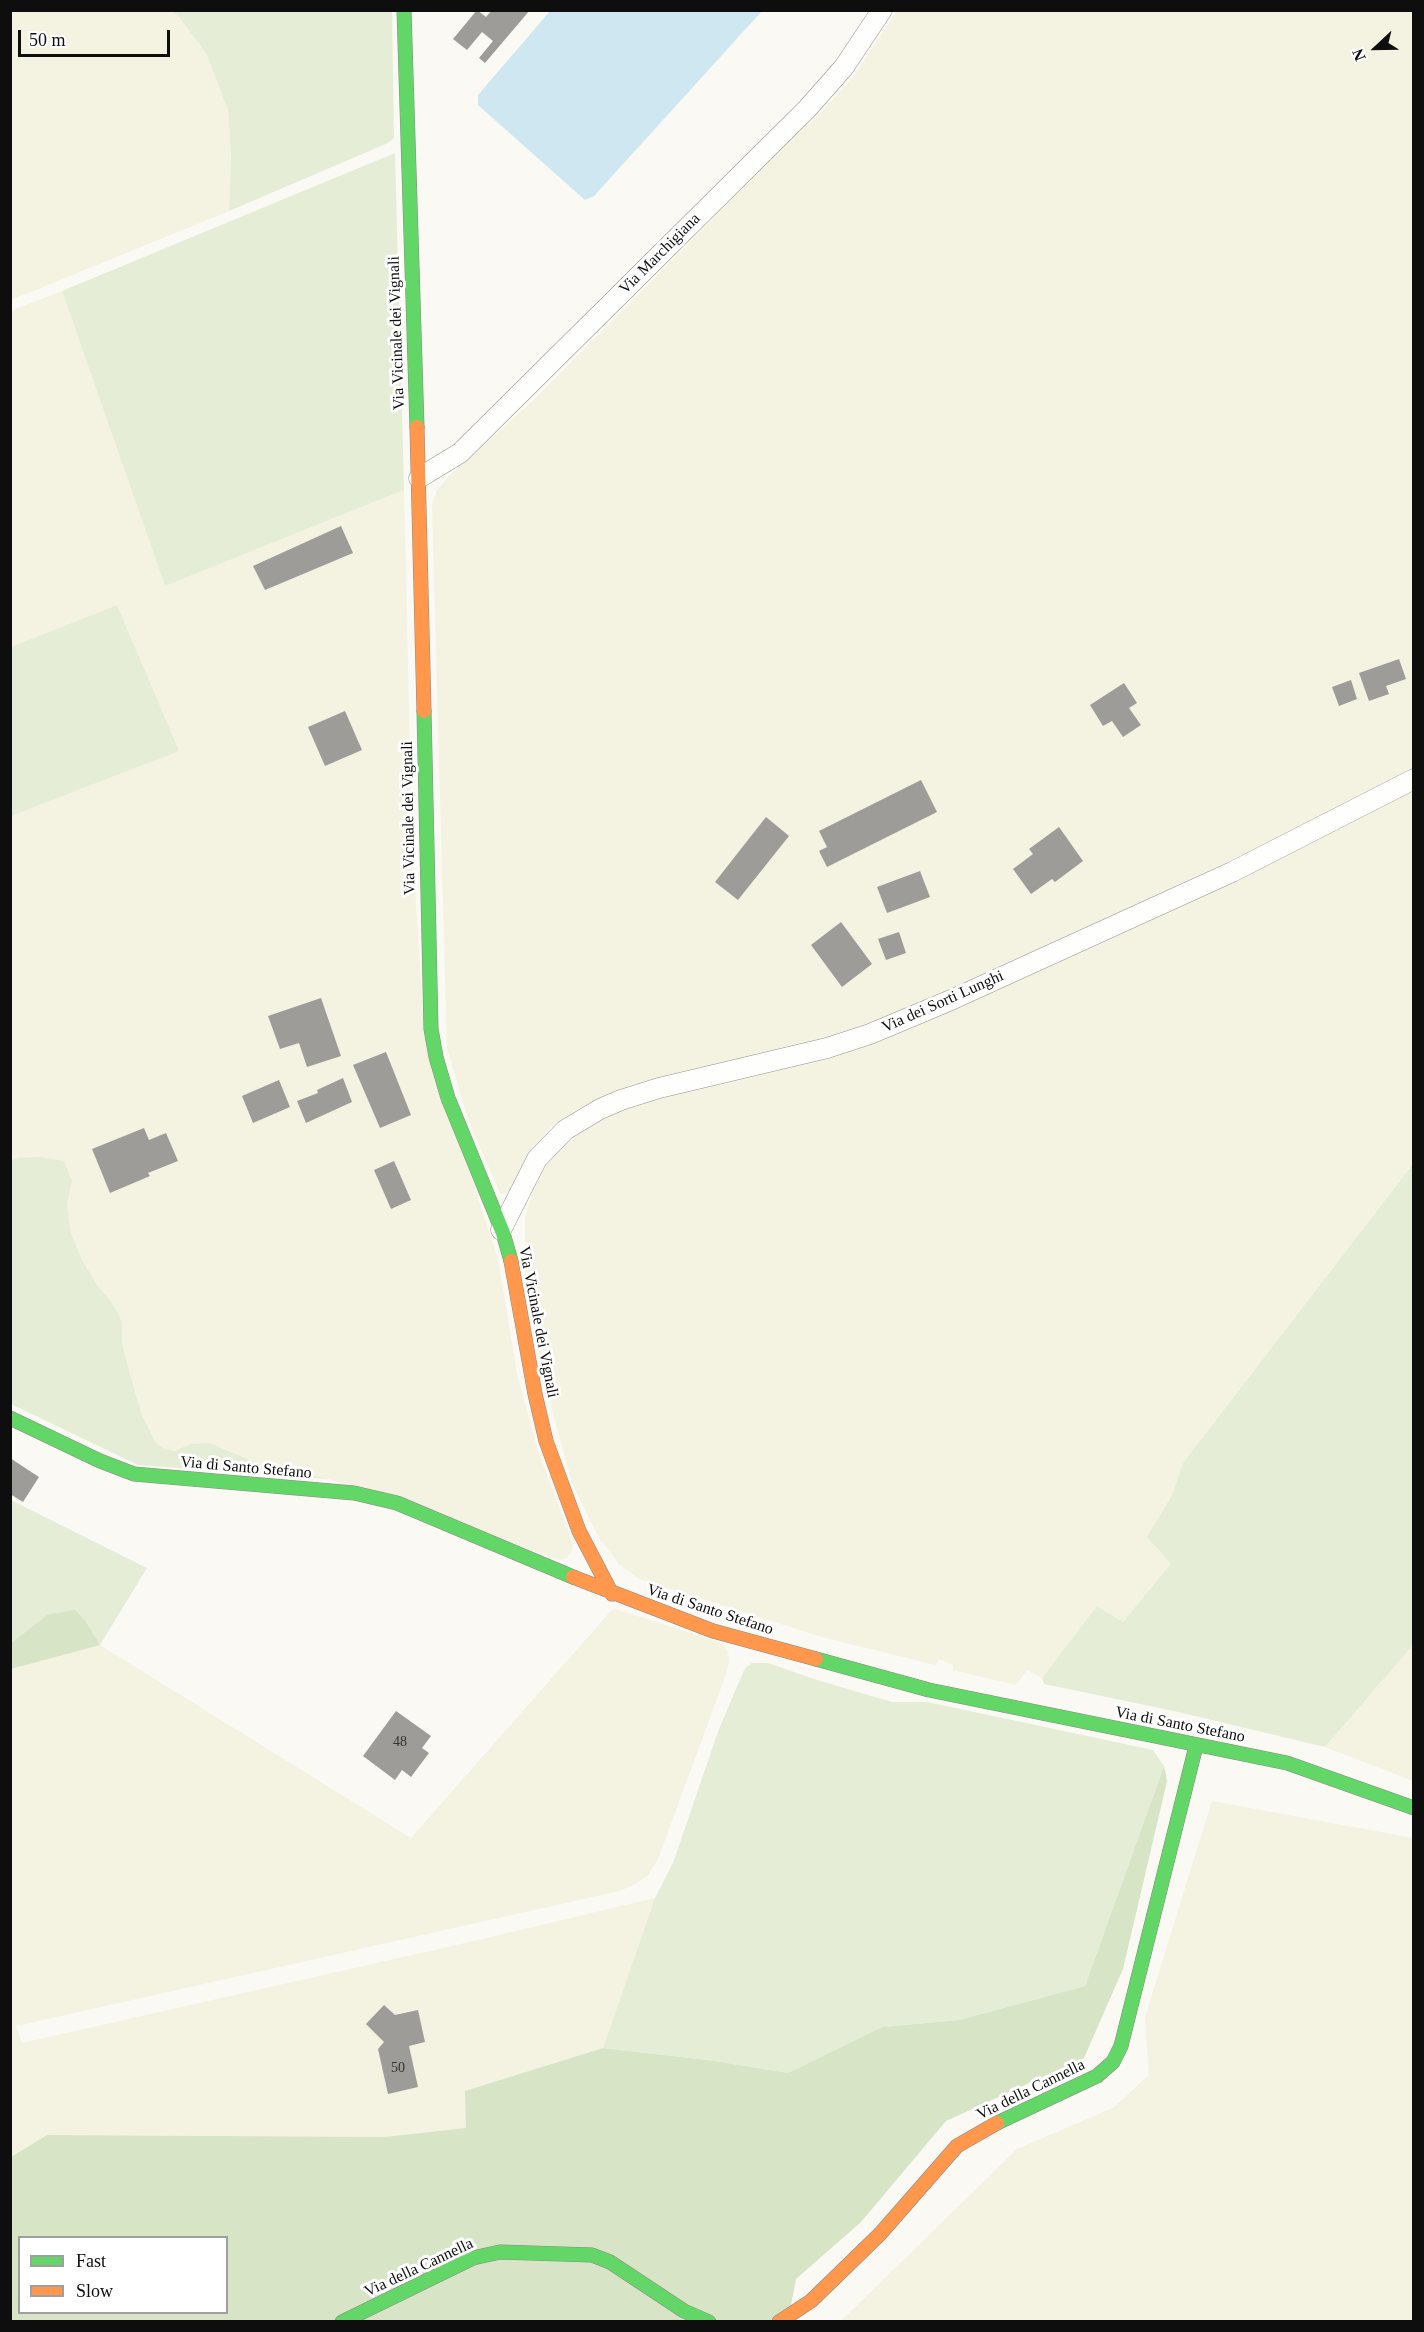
<!DOCTYPE html>
<style>
body{margin:0}
#map{position:relative;width:1424px;height:2332px;overflow:hidden;background:#faf9f3;font-family:Georgia,serif}
canvas{display:block}
.frame{position:absolute;inset:0;border:12px solid #0e0e0e;pointer-events:none}
.legend{position:absolute;left:18px;top:2236px;width:210px;height:78px;box-sizing:border-box;background:#fff;border:2px solid #9f9f9f;margin:0;padding:8px 10px;list-style:none;font-size:18px;color:#0e0e0e}
.legend li{display:flex;align-items:center;gap:12px;height:30px}
.legend b{width:30px;border:2px solid #9f9f9f}
.north{position:absolute;left:1346px;top:18px;width:60px;height:60px;-webkit-text-stroke:4px #fff;paint-order:stroke;rotate:248deg;font-size:16px;font-weight:700;line-height:24px;text-align:center;color:#0e0e0e}
.north::after{content:'';display:block;margin:auto;width:21px;height:27px;background:#0e0e0e;clip-path:polygon(50% 0,100% 100%,50% 72%,0 100%)}
.scale{position:absolute;left:18px;top:30px;width:152px;height:27px;box-sizing:border-box;border:3px solid #0e0e0e;border-top:0;padding-left:8px;font-size:18px;line-height:21px;white-space:nowrap;color:#0e0e0e;-webkit-text-stroke:4px #fff;paint-order:stroke}
</style>
<div id="map">
<canvas width="1424" height="2332"></canvas>
<div class="frame"></div>
<ul class="legend">
<li><b style="height:8px;background:#63d668"></b>Fast</li>
<li><b style="height:8px;background:#ff974d"></b>Slow</li>
</ul>
<div class="north">N</div>
<div class="scale">50 m</div>
</div>
<script>
const ctx = document.querySelector('canvas').getContext('2d');
ctx.lineJoin = 'round';
function fillPath(path, color) {
  ctx.fillStyle = color;
  ctx.fill(path, 'evenodd');
}
function toPath(rows) {
  const path = new Path2D();
  for (const r of rows) {
    path.moveTo(r[0], r[1]);
    for (let i = 2; i < r.length; i += 2) path.lineTo(r[i], r[i + 1]);
  }
  return path;
}
function stroke(path, color, width, dash) {
  ctx.strokeStyle = color;
  ctx.lineWidth = width;
  ctx.lineCap = dash ? 'butt' : 'round';
  ctx.setLineDash(dash || []);
  ctx.stroke(path);
}
function label(font, color, halo, rows, align = 'center') {
  ctx.font = font + ' Georgia,serif';
  ctx.lineWidth = 6;
  ctx.setLineDash([]);
  ctx.textBaseline = 'middle';
  ctx.strokeStyle = halo;
  ctx.fillStyle = color;
  for (const [text, x, y, turn = 0] of rows) {
    ctx.save();
    ctx.translate(x, y);
    ctx.rotate((+turn || 0) * Math.PI / 180);
    ctx.textAlign = isNaN(turn) ? turn : align;
    if (halo) ctx.strokeText(text, 0, 0);
    ctx.fillText(text, 0, 0);
    ctx.restore();
  }
}
const farmland = toPath([
 [11,11,172,11,180,18,207,55,228,110,231,156,229,211,11,300],
 [897,11,1413,11,1413,769,1298,828,1145,901,875,1023,843,1034,625,1089,583,1106,551,1126,523,1166,510,1191,505,1194,500,1193,469,1122,447,1048,432,504,437,490,450,475,536,398,788,143,818,116,854,76],
 [62,291,165,586,404,490,412,839,424,1034,498,1259,517,1374,538,1451,573,1543,572,1551,567,1558,560,1560,329,1479,260,1464,222,1447,190,1444,175,1451,164,1449,156,1443,142,1415,122,1344,122,1322,114,1305,98,1286,82,1260,71,1233,67,1204,72,1181,18,1158,11,1161,10,816,178,751,117,605,11,647,11,311],
 [1413,788,1413,1164,1183,1463,1172,1495,1147,1537,1172,1564,1123,1622,1097,1606,1042,1678,1027,1670,1016,1685,953,1670,953,1665,939,1659,935,1665,822,1637,639,1579,619,1564,599,1538,572,1483,544,1380,525,1272,525,1218,532,1194,549,1160,562,1145,613,1112,954,1009,1102,943,1278,859],
 [615,1609,722,1643,728,1652,729,1661,726,1674,658,1859,648,1875,634,1885,619,1891,16,2026,22,2043,461,1944,655,1898,603,2048,466,2091,466,2128,384,2137,47,2135,11,2157,11,1669,100,1645,411,1838,610,1612],
 [1413,1645,1413,1781,1325,1747],
 [1212,1801,1413,1838,1413,2321,838,2321,842,2320,1017,2149,1113,2108,1149,2075,1145,2017]
]);
const green = toPath([
 [172,11,392,11,394,138,388,143,229,211,231,156,228,110,207,55,180,18],
 [395,153,404,490,165,586,62,291],
 [117,605,179,751,11,816,11,647],
 [39,1157,64,1161,72,1181,67,1204,71,1233,82,1260,98,1286,114,1305,122,1322,122,1344,134,1388,142,1415,156,1443,164,1449,175,1451,190,1444,210,1443,260,1464,329,1479,138,1465,11,1404,10,1161,18,1158],
 [1413,1164,1413,1645,1325,1747,1174,1711,1044,1684,1042,1678,1097,1606,1123,1622,1171,1564,1147,1537,1172,1495,1183,1463],
 [11,1500,147,1568,100,1645,87,1623,47,1615,11,1643],
 [752,1663,768,1663,814,1679,892,1702,927,1702,1153,1750,1164,1766,1085,1986,959,2020,882,2027,788,2073,715,2061,603,2048,655,1898,673,1863,719,1729,745,1668]
]);
const forest = toPath([
 [75,1610,87,1623,100,1645,11,1669,11,1643,47,1615],
 [1164,1766,1167,1781,1123,1969,1084,2058,946,2121,861,2222,796,2279,788,2321,11,2322,11,2157,47,2135,384,2137,466,2128,465,2091,603,2048,715,2061,788,2073,882,2027,959,2020,1085,1986],
 [20,2238,226,2238,226,2312,20,2312]
]);
const water = toPath([
 [551,10,762,10,762,11,594,196,585,200,478,105,478,95]
]);
const building = toPath([
 [477,10,486,17,492,10,530,10,485,63,479,58,493,41,482,32,467,50,453,39],
 [341,526,353,553,265,590,253,566],
 [1399,659,1406,679,1386,686,1389,694,1369,701,1359,673],
 [1351,680,1357,699,1339,706,1332,687],
 [1124,683,1137,703,1129,708,1141,725,1123,737,1112,721,1103,726,1090,705],
 [345,711,362,750,325,766,308,727],
 [921,780,937,812,827,867,819,851,827,847,819,831],
 [766,817,789,836,738,900,715,882],
 [1059,827,1083,861,1055,882,1052,879,1031,894,1013,869,1033,854,1029,849],
 [920,871,930,897,887,913,877,887],
 [841,922,872,964,842,987,811,945],
 [899,932,906,953,886,960,878,939],
 [321,998,341,1056,307,1067,299,1043,280,1049,268,1016],
 [386,1052,411,1115,380,1128,353,1065],
 [343,1078,352,1102,306,1123,297,1101,318,1093,317,1090],
 [279,1080,290,1107,253,1123,242,1096],
 [144,1128,149,1140,166,1133,178,1161,148,1173,150,1176,110,1193,92,1149],
 [394,1161,411,1200,391,1209,374,1170],
 [10,1458,39,1477,23,1502,10,1494],
 [396,1711,431,1736,422,1748,429,1753,411,1777,402,1770,395,1780,363,1756],
 [384,2005,395,2015,418,2010,425,2042,409,2046,418,2087,388,2094,378,2049,384,2042,366,2024]
]);
const street = toPath([
 [419,478,460,453,807,109,844,67,882,10],
 [501,1230,537,1159,565,1130,600,1109,621,1100,659,1088,827,1048,870,1034,951,1000,1232,872,1414,779]
]);
const fast = toPath([
 [404,10,417,427],
 [424,711,431,1029,436,1057,448,1098,503,1233,511,1261],
 [10,1418,100,1461,134,1474,354,1493,397,1503,573,1577],
 [816,1659,929,1690,1287,1763,1414,1808],
 [997,2123,1097,2076,1113,2062,1121,2046,1196,1746],
 [342,2322,473,2258,500,2252,592,2255,610,2262,684,2311,709,2322]
]);
const slow = toPath([
 [417,427,424,711],
 [511,1261,535,1394,546,1441,579,1531,612,1594],
 [573,1577,713,1631,816,1659],
 [779,2322,811,2301,880,2234,957,2146,997,2123]
]);
const numberNames = [
 ["48",400,1742],
 ["50",398,2068]
];
const streetNames = [
 ["Via Marchigiana",660,254,-45],
 ["Via Vicinale dei Vignali",397,333,-92],
 ["Via Vicinale dei Vignali",409,818,-91],
 ["Via dei Sorti Lunghi",943,1002,-24],
 ["Via Vicinale dei Vignali",538,1322,79],
 ["Via di Santo Stefano",246,1468,5],
 ["Via di Santo Stefano",710,1610,18],
 ["Via di Santo Stefano",1180,1725,11],
 ["Via della Cannella",1031,2090,-26],
 ["Via della Cannella",419,2268,-25]
];
fillPath(farmland, '#f4f2e1');
fillPath(green, '#e5edd6');
fillPath(forest, '#d7e4c5');
fillPath(water, '#cee7f0');
fillPath(building, '#9e9c98');
stroke(street, '#949491', 21);
stroke(fast, '#8b8a88', 15);
stroke(slow, '#8b8a88', 15);
stroke(street, '#fefefd', 20);
stroke(fast, '#63d668', 14);
stroke(slow, '#ff974d', 14);
label('14px', '#323230', null, numberNames);
label('16px', '#0e0e0e', '#fff', streetNames);
</script>
